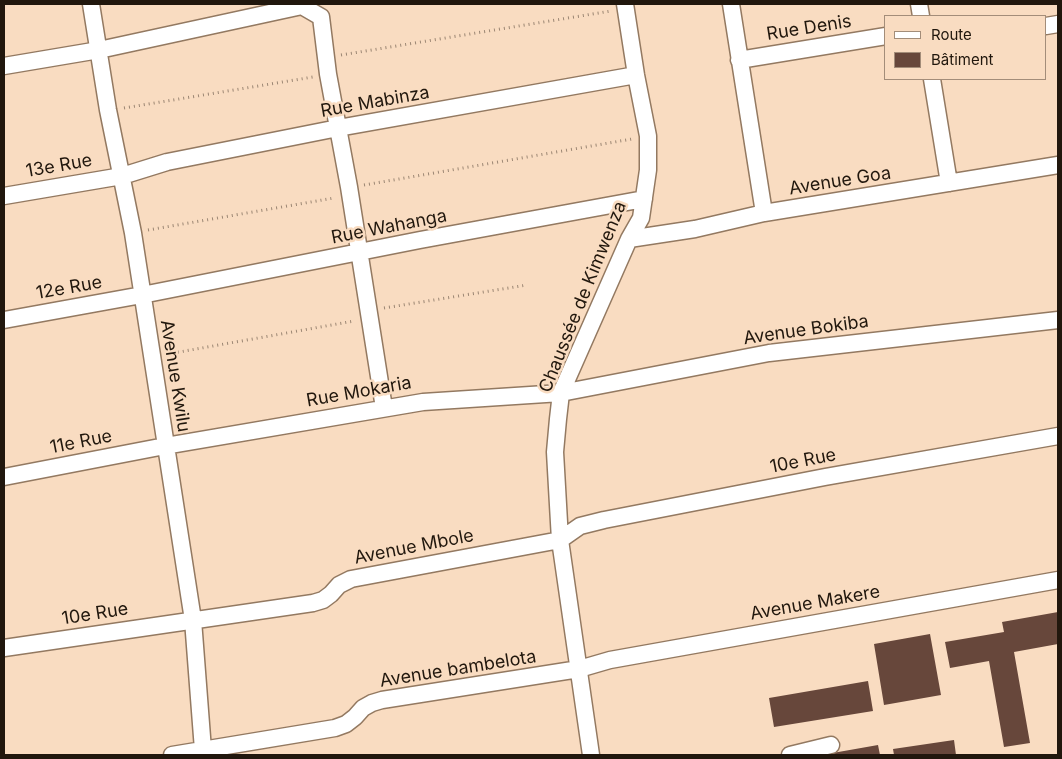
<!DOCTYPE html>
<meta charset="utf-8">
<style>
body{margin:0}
#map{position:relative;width:1062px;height:759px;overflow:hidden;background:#f9dcc1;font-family:Inter,sans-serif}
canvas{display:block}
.frame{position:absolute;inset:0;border:5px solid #21170d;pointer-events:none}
.legend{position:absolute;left:884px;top:15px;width:162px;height:65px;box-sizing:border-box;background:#f9dcc1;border:1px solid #a38d79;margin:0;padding:6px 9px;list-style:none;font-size:15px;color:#21170d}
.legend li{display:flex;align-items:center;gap:10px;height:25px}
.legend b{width:25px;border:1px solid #a38d79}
</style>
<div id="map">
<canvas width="1062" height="759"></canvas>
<div class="frame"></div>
<ul class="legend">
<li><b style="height:6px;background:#fff"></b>Route</li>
<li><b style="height:14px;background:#67473b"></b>Bâtiment</li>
</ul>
</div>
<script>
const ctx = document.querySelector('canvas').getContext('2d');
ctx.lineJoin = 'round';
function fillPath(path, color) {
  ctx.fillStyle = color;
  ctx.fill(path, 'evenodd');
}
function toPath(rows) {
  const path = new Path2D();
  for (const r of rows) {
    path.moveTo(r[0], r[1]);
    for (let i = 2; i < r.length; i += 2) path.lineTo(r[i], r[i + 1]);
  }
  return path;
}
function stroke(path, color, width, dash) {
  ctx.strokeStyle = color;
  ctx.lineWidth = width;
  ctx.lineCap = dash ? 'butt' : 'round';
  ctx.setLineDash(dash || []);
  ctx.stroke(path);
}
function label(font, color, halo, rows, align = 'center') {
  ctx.font = font + ' Inter,sans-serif';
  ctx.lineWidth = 5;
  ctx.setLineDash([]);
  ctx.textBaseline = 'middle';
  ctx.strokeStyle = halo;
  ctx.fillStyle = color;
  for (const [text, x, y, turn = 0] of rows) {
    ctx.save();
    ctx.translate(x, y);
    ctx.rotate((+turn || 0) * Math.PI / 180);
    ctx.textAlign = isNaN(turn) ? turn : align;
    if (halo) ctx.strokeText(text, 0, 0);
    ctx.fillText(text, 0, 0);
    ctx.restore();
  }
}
const building = toPath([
 [1058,612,1058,644,1014,652,1030,743,1004,747,989,661,950,668,945,642,1004,632,1002,622],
 [930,634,941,695,884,705,874,644],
 [868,681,873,711,774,727,769,698],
 [954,740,956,755,894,755,893,749],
 [878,745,880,755,827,755,827,754]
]);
const path = toPath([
 [341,55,611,11],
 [124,108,313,77],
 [364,185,632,139],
 [148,230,334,198],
 [384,308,527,285],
 [168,354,354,321]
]);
const street = toPath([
 [91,4,108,110,133,233,193,620,203,750,204,755],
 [731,4,764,213],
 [919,4,921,16],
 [1046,26,1058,24],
 [739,60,886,36],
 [4,66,99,50,302,6,321,17,328,74,349,187,384,408],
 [932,79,949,183],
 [4,196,122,176,167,162,338,128,636,75],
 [629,239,695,229,764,213,1058,165],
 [4,320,142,295,420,240,644,199],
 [4,477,165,446,423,402,561,393,769,353,1058,320],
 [4,648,313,603,323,600,331,594,339,585,351,579,560,540,580,526,604,520,825,477,1058,436],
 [172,755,335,728,346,724,355,717,363,708,372,703,382,700,579,669,610,660,1058,580],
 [591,755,560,540,555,452,558,419,561,393,629,239,641,218,648,170,648,136,636,75,625,4],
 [790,755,831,745]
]);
const streetNames = [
 ["Rue Denis",809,28,-9],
 ["Rue Mabinza",375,102,-10],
 ["13e Rue",59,166,-10],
 ["Avenue Goa",840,181,-9],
 ["Rue Wahanga",389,227,-11],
 ["12e Rue",69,288,-10],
 ["Chaussée de Kimwenza",583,297,-68],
 ["Avenue Bokiba",806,330,-8],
 ["Avenue Kwilu",175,376,81],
 ["Rue Mokaria",359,392,-10],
 ["11e Rue",81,442,-11],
 ["10e Rue",803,461,-11],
 ["Avenue Mbole",414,547,-11],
 ["Avenue Makere",815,603,-10],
 ["10e Rue",95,614,-9],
 ["Avenue bambelota",458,669,-9]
];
fillPath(building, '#67473b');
stroke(street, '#937961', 19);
stroke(path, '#9b8673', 3, [1, 4]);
stroke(street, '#fff', 16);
label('18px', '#21170d', '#f9dcc1', streetNames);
</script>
